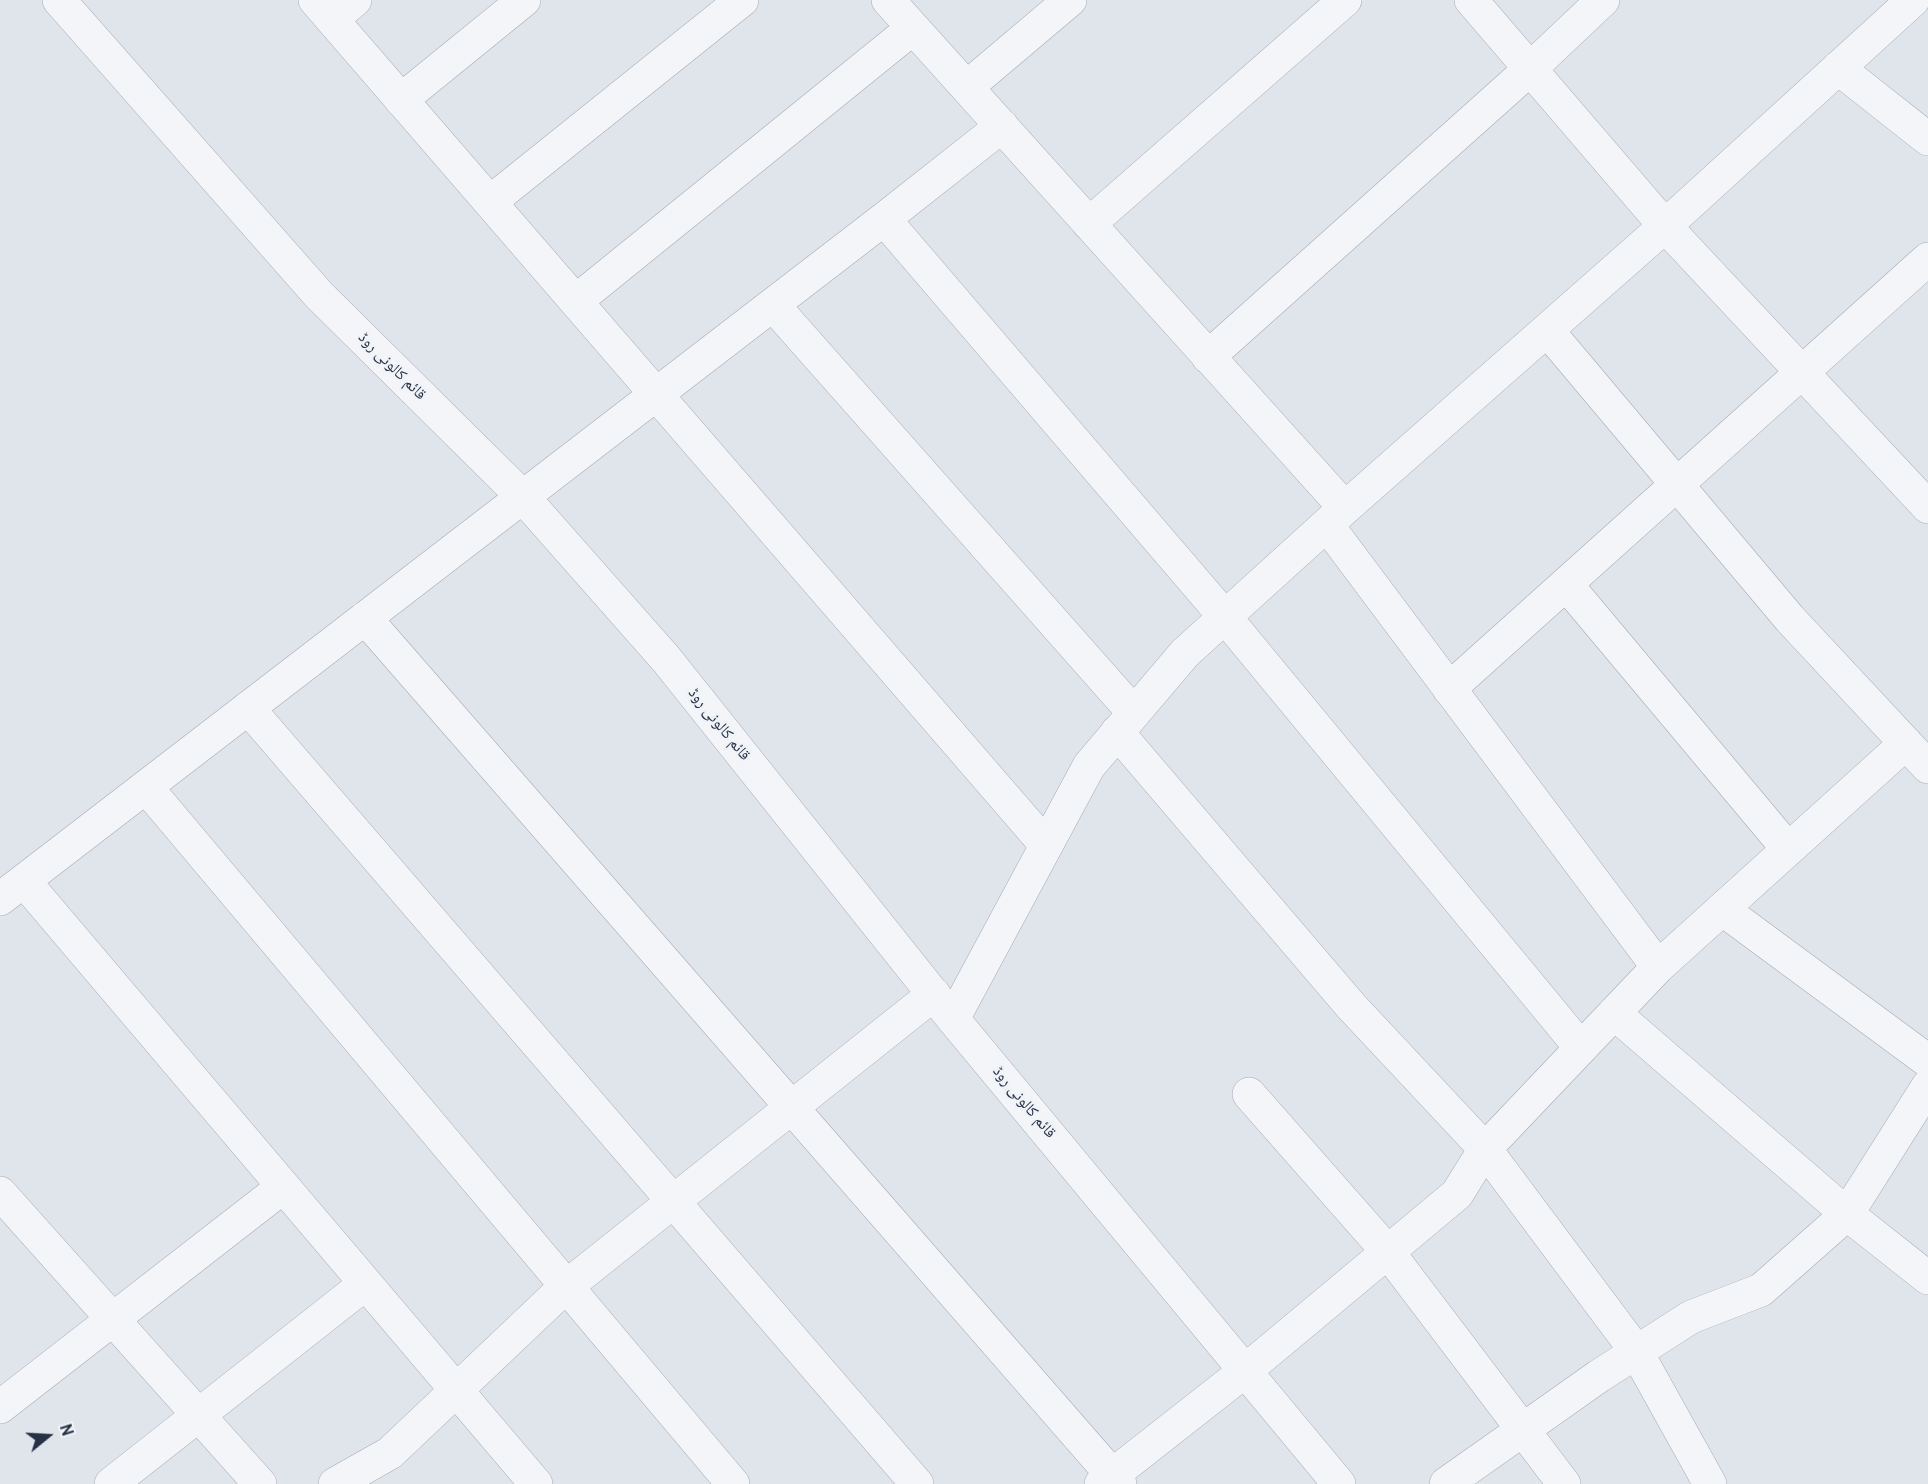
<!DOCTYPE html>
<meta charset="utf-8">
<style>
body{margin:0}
#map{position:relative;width:1928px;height:1484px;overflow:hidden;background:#e0e4eb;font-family:Overpass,sans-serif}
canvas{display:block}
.north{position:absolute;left:18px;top:1406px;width:60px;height:60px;-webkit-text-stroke:4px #f0f3f8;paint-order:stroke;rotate:72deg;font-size:16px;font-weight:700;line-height:24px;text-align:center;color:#273144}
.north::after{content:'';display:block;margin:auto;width:21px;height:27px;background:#273144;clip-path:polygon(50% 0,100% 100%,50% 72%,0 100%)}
</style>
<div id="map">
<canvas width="1928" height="1484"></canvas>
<div class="north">N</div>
</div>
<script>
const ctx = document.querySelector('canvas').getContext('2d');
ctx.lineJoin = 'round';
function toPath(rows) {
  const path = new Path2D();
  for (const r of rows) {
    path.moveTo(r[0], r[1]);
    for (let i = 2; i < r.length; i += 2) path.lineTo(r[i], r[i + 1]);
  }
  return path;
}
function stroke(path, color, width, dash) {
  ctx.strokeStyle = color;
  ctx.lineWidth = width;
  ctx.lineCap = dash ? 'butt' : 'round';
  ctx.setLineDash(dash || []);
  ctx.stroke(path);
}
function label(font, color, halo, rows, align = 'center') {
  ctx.font = font + ' Overpass,"Noto Naskh Arabic",sans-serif';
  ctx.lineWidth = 5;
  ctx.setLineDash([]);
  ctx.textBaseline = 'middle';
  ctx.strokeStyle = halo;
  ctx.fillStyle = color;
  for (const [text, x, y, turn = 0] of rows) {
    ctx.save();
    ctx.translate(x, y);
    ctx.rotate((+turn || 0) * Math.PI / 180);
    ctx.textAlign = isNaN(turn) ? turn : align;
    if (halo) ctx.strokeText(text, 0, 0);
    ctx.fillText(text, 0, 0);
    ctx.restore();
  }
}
const minor = toPath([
 [59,0,319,295,523,497,666,659,953,1019,1339,1484],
 [315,0,1046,845],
 [888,0,1345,508],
 [1471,0,1665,226,1928,507],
 [332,19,355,0],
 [1838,68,1928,139],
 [967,87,1070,0],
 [401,100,524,0],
 [490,202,742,0],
 [884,219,1225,617,1581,1048],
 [1089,224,1345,0],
 [576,301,913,28],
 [773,305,1134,713],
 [1547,330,1790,619,1928,767],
 [1208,357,1530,69,1603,0],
 [1327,525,1658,967,1906,743],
 [1566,584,1788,849],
 [365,618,1120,1484],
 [1449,689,1928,259],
 [248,708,917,1484],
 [1117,732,1351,1006,1485,1149,1636,1351,1710,1484],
 [146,787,733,1484],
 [24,881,536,1484],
 [0,899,884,219,1002,126],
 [1722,909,1928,1061],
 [1614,1013,1847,1214,1928,1278],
 [953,1019,1089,766,1185,653,1345,508,1665,226,1913,0],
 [1249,1094,1388,1252,1564,1484],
 [0,1193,260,1484],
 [0,1407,283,1187],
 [111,1484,365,1284],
 [335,1484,390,1453,562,1290,934,994],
 [1101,1484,1245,1371,1457,1194,1485,1149,1658,967],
 [1446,1484,1599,1376,1691,1317,1761,1290,1847,1214,1928,1086]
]);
const streetNames = [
 ["قائم کالونی روڈ",391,367,45],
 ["قائم کالونی روڈ",718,725,51],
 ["قائم کالونی روڈ",1023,1103,50]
];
stroke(minor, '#a5abb6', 34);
stroke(minor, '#f3f5f8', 33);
label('16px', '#273144', '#f0f3f8', streetNames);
</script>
